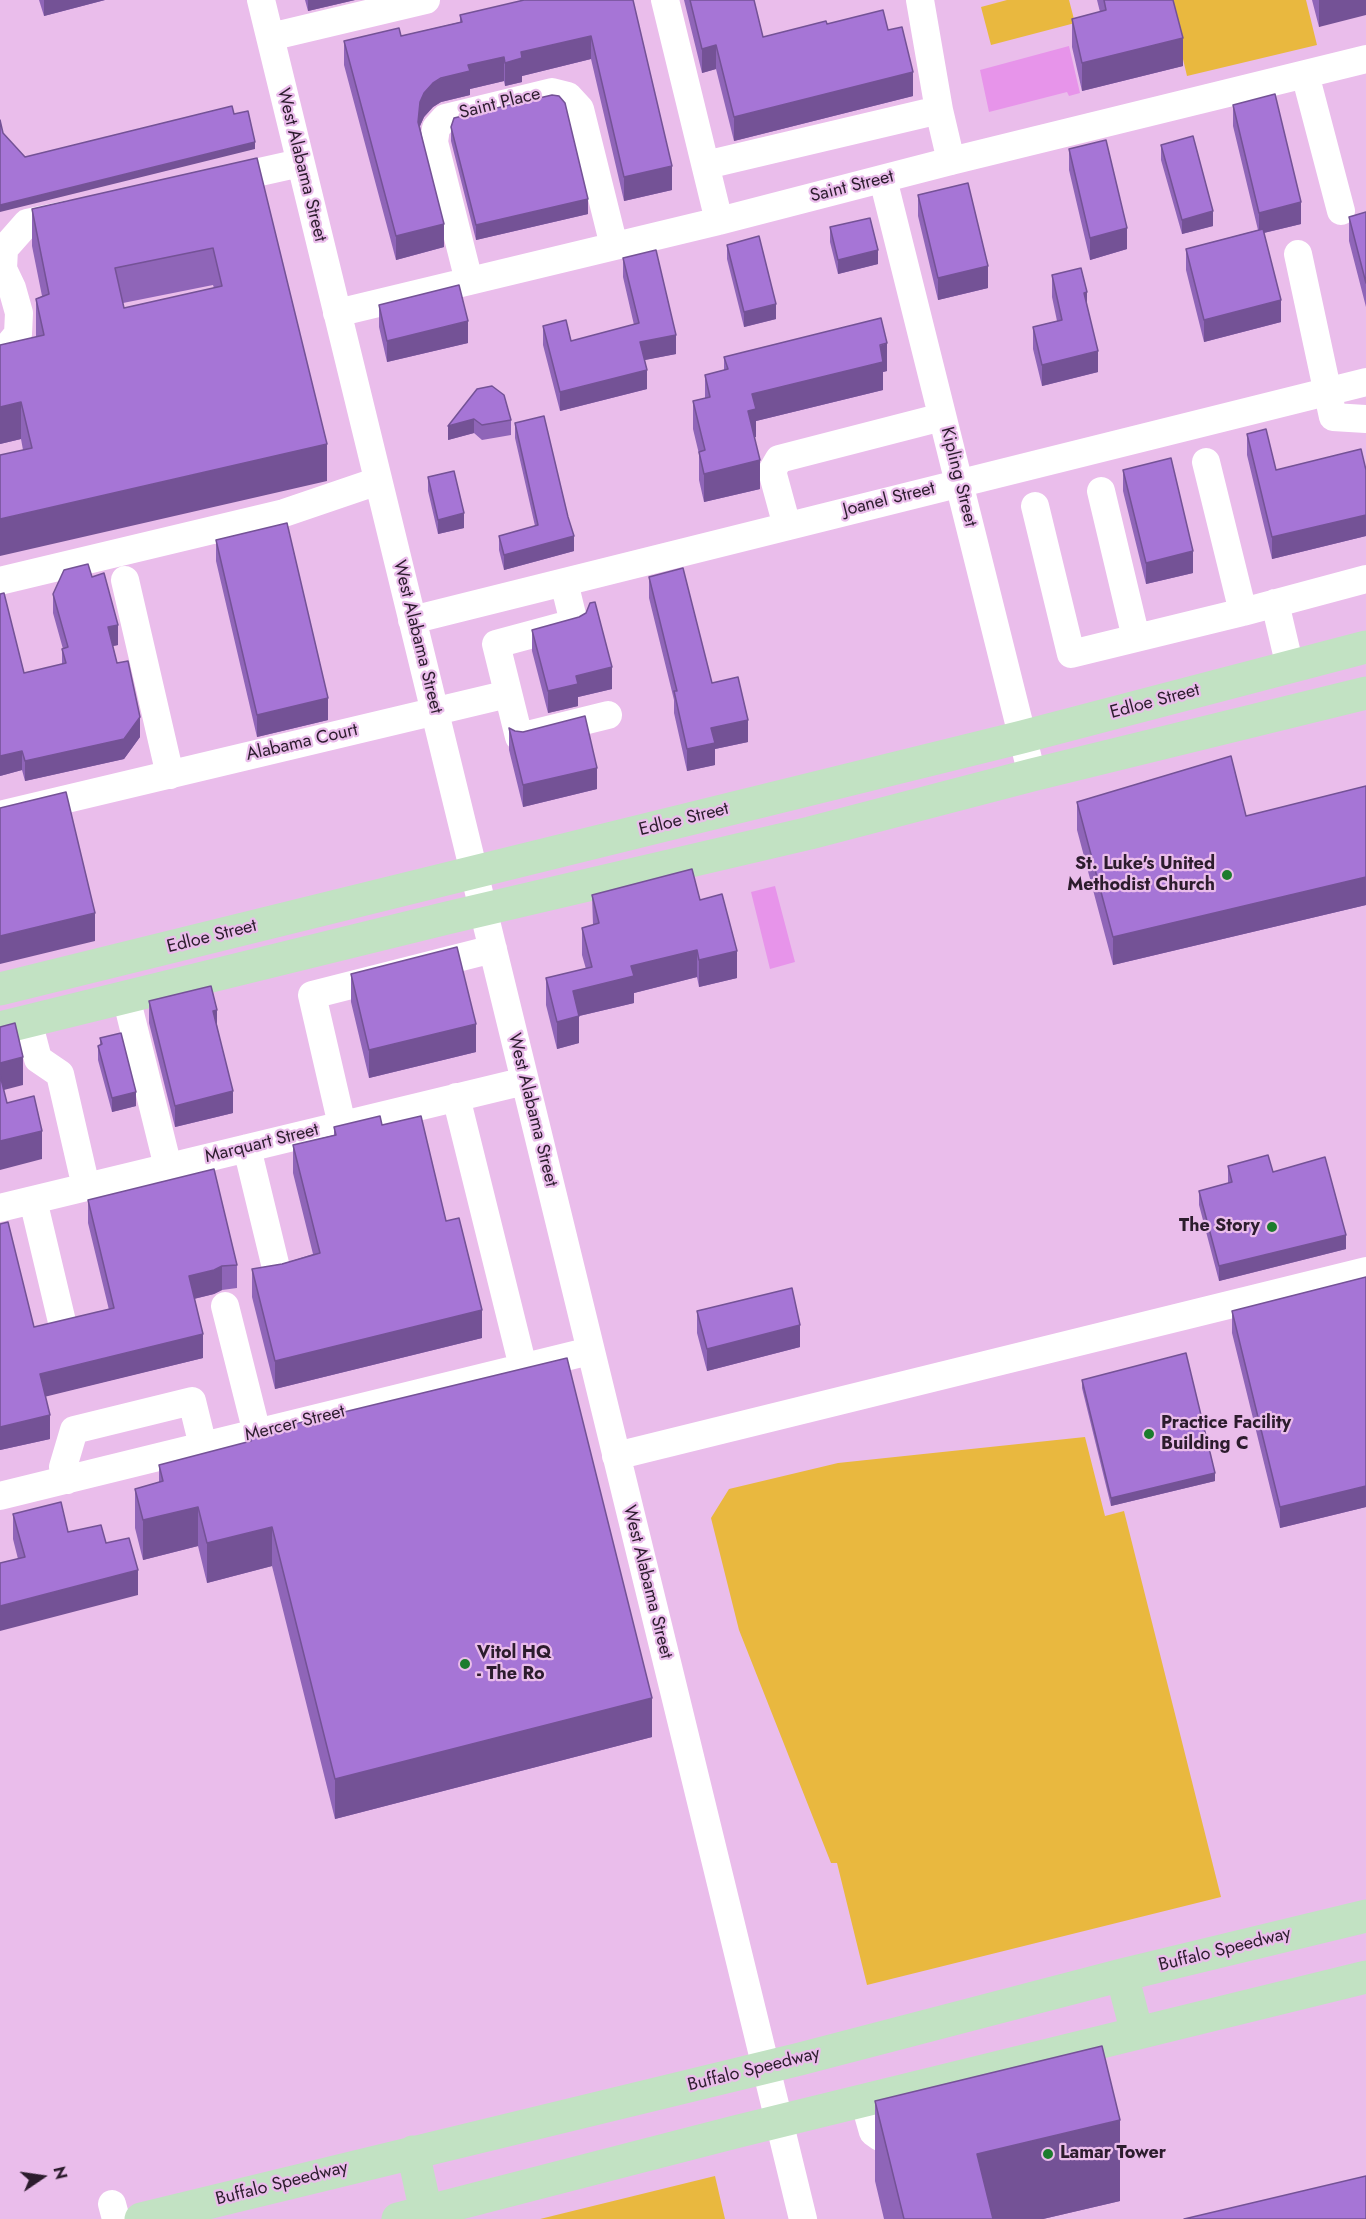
<!DOCTYPE html>
<style>
body{margin:0}
#map{position:relative;width:1366px;height:2219px;overflow:hidden;background:#eabdeb;font-family:Jost,sans-serif}
canvas{display:block}
.north{position:absolute;left:12px;top:2147px;width:60px;height:60px;-webkit-text-stroke:4px #eabdeb;paint-order:stroke;rotate:77deg;font-size:16px;font-weight:700;line-height:24px;text-align:center;color:#2c1c2d}
.north::after{content:'';display:block;margin:auto;width:21px;height:27px;background:#2c1c2d;clip-path:polygon(50% 0,100% 100%,50% 72%,0 100%)}
</style>
<div id="map">
<canvas width="1366" height="2219"></canvas>
<div class="north">N</div>
</div>
<script>
const ctx = document.querySelector('canvas').getContext('2d');
ctx.lineJoin = 'round';
function fillPath(path, color) {
  ctx.fillStyle = color;
  ctx.fill(path, 'evenodd');
}
function toPath(rows) {
  const path = new Path2D();
  for (const r of rows) {
    path.moveTo(r[0], r[1]);
    for (let i = 2; i < r.length; i += 2) path.lineTo(r[i], r[i + 1]);
  }
  return path;
}
function stroke(path, color, width, dash) {
  ctx.strokeStyle = color;
  ctx.lineWidth = width;
  ctx.lineCap = dash ? 'butt' : 'round';
  ctx.setLineDash(dash || []);
  ctx.stroke(path);
}
function label(font, color, halo, rows, align = 'center') {
  ctx.font = font + ' Jost,sans-serif';
  ctx.lineWidth = 4.5;
  ctx.setLineDash([]);
  ctx.textBaseline = 'middle';
  ctx.strokeStyle = halo;
  ctx.fillStyle = color;
  for (const [text, x, y, turn = 0] of rows) {
    ctx.save();
    ctx.translate(x, y);
    ctx.rotate((+turn || 0) * Math.PI / 180);
    ctx.textAlign = isNaN(turn) ? turn : align;
    if (halo) ctx.strokeText(text, 0, 0);
    ctx.fillText(text, 0, 0);
    ctx.restore();
  }
}
const green = toPath([
 [1007,0,1069,0,1075,23,991,45,981,7],
 [1169,0,1306,0,1317,45,1187,76],
 [1085,1437,1105,1516,1124,1511,1221,1897,867,1985,837,1863,831,1863,739,1630,711,1518,729,1489,838,1463],
 [715,2176,725,2219,540,2219]
]);
const water = toPath([
 [1069,46,1080,93,1069,96,1067,92,989,112,980,70],
 [775,886,795,962,770,969,751,892]
]);
const minor = toPath([
 [261,0,803,2219],
 [665,0,719,221],
 [920,0,939,110,951,161],
 [270,37,426,0],
 [1305,74,1341,211],
 [706,165,939,110],
 [883,179,1032,775],
 [224,180,300,163],
 [1298,254,1333,417,1366,419],
 [469,281,434,142,436,128,445,118,552,92,568,96,580,109,614,246],
 [337,313,719,221,951,161,1366,59],
 [0,352,4,351,18,334,19,313,12,288,3,269,4,249,27,223,70,214],
 [1206,462,1243,612,1366,579],
 [1101,491,1136,638],
 [1035,506,1071,654,1243,612],
 [787,526,772,471,779,459,942,417],
 [125,580,170,775],
 [0,581,284,513,378,481],
 [564,582,574,623,496,644,519,737,608,715],
 [1275,603,1290,667],
 [412,620,1366,382],
 [0,815,508,694],
 [126,997,168,1167],
 [28,1021,38,1059,60,1074,86,1187],
 [456,1097,523,1367],
 [342,1125,312,995,493,949],
 [247,1148,278,1276],
 [33,1200,63,1326],
 [0,1208,525,1081],
 [225,1306,257,1433],
 [616,1456,1366,1271],
 [67,1480,63,1467,74,1430,192,1401,203,1446],
 [0,1496,590,1351],
 [864,2100,873,2132,880,2137,892,2138,911,2133],
 [112,2204,116,2219]
]);
const major = toPath([
 [0,989,1022,737,1366,647],
 [0,1028,447,918,810,833,1032,775,1366,693],
 [1122,1975,1137,2033],
 [413,2152,426,2212],
 [141,2219,800,2059,1122,1975,1366,1916],
 [398,2219,735,2132,1366,1977]
]);
const wall = toPath([
 [39,0,105,0,44,16],
 [305,0,355,0,308,11],
 [633,0,672,190,624,201,591,59,522,76,522,82,505,86,504,81,470,89,470,95,441,102,433,107,424,117,420,126,444,247,396,260,344,65,344,41,401,36,460,22,460,15],
 [684,0,754,0,763,37,827,24,888,30,913,96,734,141,716,69,702,73],
 [1097,0,1173,0,1183,66,1082,91,1072,47,1072,19,1100,12],
 [1312,0,1366,0,1319,27],
 [1233,105,1301,224,1264,233,1281,322,1204,342,1186,270,1186,249,1258,230,1233,126],
 [451,127,588,214,476,240,451,141],
 [1161,145,1213,226,1182,234,1161,160],
 [1069,149,1127,249,1090,260,1069,170],
 [257,158,327,481,23,450,21,439,0,444,36,337,36,299,42,296,32,246,32,209],
 [213,285,214,288,124,308,123,303],
 [918,195,988,288,938,300,918,216],
 [1366,212,1366,307,1349,241,1349,217],
 [830,227,878,264,838,274,830,242],
 [727,245,776,319,744,327,727,259],
 [623,258,676,354,644,360,647,389,560,411,543,345,543,326,571,341,634,325,623,277],
 [1052,275,1087,306,1098,372,1042,386,1033,349,1033,327,1057,321,1052,297],
 [379,305,468,343,387,362,379,327],
 [724,357,887,371,883,372,883,390,756,421,756,437,754,437,760,489,704,502,699,480,699,454,693,429,693,401,705,399,705,375,724,370],
 [477,389,511,420,511,435,482,440,474,433,448,440],
 [515,423,568,517,574,551,504,570,499,550,499,536,535,526,515,438],
 [1247,434,1276,470,1366,470,1366,536,1272,559,1247,455],
 [1123,470,1193,573,1146,584,1123,491],
 [428,477,464,528,438,534,428,491],
 [216,540,328,720,257,737,216,561],
 [92,577,118,645,113,646,117,663,140,737,124,759,25,781,22,770,0,776,24,673,62,664,62,649,63,649,53,613,53,594],
 [649,577,748,742,715,749,715,765,687,771,674,713,674,700,649,598],
 [532,630,612,689,578,697,578,706,548,713,532,651],
 [509,728,515,731,523,732,597,789,523,807,509,750],
 [1366,786,1366,905,1113,965,1077,830,1077,802,1246,816],
 [592,895,700,900,737,978,699,987,697,977,634,993,634,1003,579,1016,579,1043,557,1049,546,1005,546,978,586,969,582,955,582,928,593,925],
 [351,974,476,1052,369,1078,351,1002],
 [149,1001,217,1025,233,1113,175,1127,149,1023],
 [100,1038,136,1106,112,1112,98,1060,98,1046,100,1045],
 [382,1125,446,1221,482,1338,275,1389,252,1297,252,1269,282,1264,313,1254,293,1173,293,1145,334,1135,334,1127],
 [1228,1166,1273,1172,1346,1249,1219,1281,1199,1205,1199,1191,1228,1183],
 [88,1200,237,1265,237,1288,222,1290,214,1294,194,1299,203,1358,45,1396,50,1439,0,1450,0,1224,34,1327,109,1310,88,1223],
 [1366,1277,1366,1507,1280,1528,1232,1333,1232,1311],
 [697,1311,800,1347,707,1371,697,1333],
 [1082,1380,1215,1481,1111,1506,1082,1388],
 [249,1435,652,1737,335,1819,272,1566,207,1583,198,1546,143,1560,135,1528,135,1489,159,1482,159,1465,249,1442],
 [13,1514,68,1532,106,1543,138,1595,18,1559,13,1539],
 [875,2101,1120,2201,1043,2219,884,2219,875,2181]
]);
const shadedWall = toPath([
 [44,0,105,0,44,16],
 [308,0,355,0,308,11],
 [1319,0,1366,0,1366,15,1319,27],
 [591,36,591,59,522,76,522,82,505,86,505,63,521,52],
 [1183,38,1183,66,1082,91,1082,63],
 [716,45,716,69,702,73,702,49],
 [504,57,504,81,470,89,470,95,441,102,433,107,424,117,420,126,418,146,418,122,420,102,424,93,433,83,468,65],
 [913,72,913,96,734,141,734,117],
 [255,142,255,149,0,212,0,205],
 [672,166,672,190,624,201,624,177],
 [588,199,588,214,476,240,476,225],
 [1301,202,1301,224,1259,234,1259,213],
 [1213,211,1213,226,1182,234,1182,220],
 [444,224,444,247,396,260,396,236],
 [1127,228,1127,249,1090,260,1090,238],
 [878,250,878,264,838,274,838,260],
 [988,266,988,288,938,300,938,278],
 [1087,292,1087,313,1084,293],
 [1281,300,1281,322,1204,342,1204,320],
 [776,304,776,319,744,327,744,312],
 [468,321,468,343,387,362,387,341],
 [676,335,676,354,640,361,640,342],
 [887,343,887,371,883,372,883,390,756,421,756,437,748,439,748,411,752,394],
 [1098,351,1098,372,1042,386,1042,365],
 [647,370,647,389,560,411,560,392],
 [21,402,21,439,0,444,0,407],
 [474,419,474,433,448,440,448,426],
 [327,444,327,481,0,556,0,519],
 [760,460,760,489,704,502,704,474],
 [464,513,464,528,438,534,438,520],
 [1366,515,1366,536,1272,559,1272,537],
 [574,536,574,551,504,570,504,555],
 [1193,551,1193,573,1146,584,1146,563],
 [118,625,118,645,108,647,108,627],
 [612,667,612,689,578,697,578,706,548,713,548,691,576,676],
 [328,698,328,720,257,737,257,715],
 [140,717,140,737,124,759,25,781,25,761],
 [748,720,748,742,715,749,715,765,687,771,687,749,711,728],
 [22,751,22,770,0,776,0,756],
 [597,768,597,789,523,807,523,785],
 [1366,877,1366,905,1113,965,1113,937],
 [95,913,95,941,0,964,0,936],
 [697,950,697,977,634,993,634,1003,579,1016,579,1043,557,1049,557,1022,573,991,631,966],
 [737,951,737,978,699,987,699,960],
 [217,1010,217,1032,213,1011],
 [476,1024,476,1052,369,1078,369,1050],
 [23,1057,23,1085,0,1091,0,1063],
 [233,1091,233,1113,175,1127,175,1106],
 [136,1092,136,1106,112,1112,112,1098],
 [42,1131,42,1159,0,1170,0,1141],
 [1346,1235,1346,1249,1219,1281,1219,1266],
 [222,1266,222,1290,214,1294,189,1300,189,1276],
 [482,1310,482,1338,275,1389,275,1361],
 [800,1325,800,1347,707,1371,707,1349],
 [203,1334,203,1358,40,1398,40,1374],
 [50,1415,50,1439,0,1450,0,1427],
 [1215,1473,1215,1481,1111,1506,1111,1498],
 [1366,1486,1366,1507,1280,1528,1280,1507],
 [198,1507,198,1546,143,1560,143,1520],
 [272,1527,272,1566,207,1583,207,1543],
 [138,1570,138,1595,0,1631,0,1606],
 [652,1698,652,1737,335,1819,335,1779],
 [1120,2120,1120,2201,1043,2219,977,2219,977,2154]
]);
const building = toPath([
 [524,0,633,0,672,166,624,177,591,36,521,52,522,58,505,63,504,57,468,65,470,71,441,78,433,83,424,93,420,102,418,122,444,224,396,236,344,41,399,28,401,36,462,22,460,15,524,0],
 [690,0,754,0,763,37,826,21,827,24,883,10,888,30,902,27,913,72,734,117,716,45,702,49,690,0],
 [1104,0,1173,0,1183,38,1082,63,1072,19,1106,10,1104,0],
 [1275,94,1301,202,1259,213,1233,105,1275,94],
 [552,95,559,96,565,103,588,199,476,225,451,127,454,118,552,95],
 [232,106,234,114,248,111,255,142,0,205,0,120,3,133,25,157,232,106],
 [1193,136,1213,211,1182,220,1161,145,1193,136],
 [1106,140,1127,228,1090,238,1069,149,1106,140],
 [257,158,327,444,0,519,0,455,32,448,21,402,0,407,0,345,44,335,36,299,49,294,32,209,257,158],
 [213,248,222,286,124,308,115,268,213,248],
 [968,183,988,266,938,278,918,195,968,183],
 [1366,212,1366,283,1349,217,1366,212],
 [870,218,878,250,838,260,830,227,870,218],
 [1263,229,1281,300,1204,320,1186,249,1263,229],
 [759,236,776,304,744,312,727,245,759,236],
 [656,250,676,335,640,342,647,370,560,392,543,326,566,320,571,341,639,323,623,258,656,250],
 [1081,268,1087,292,1084,293,1098,351,1042,365,1033,327,1062,320,1052,275,1081,268],
 [459,285,468,321,387,341,379,305,459,285],
 [881,318,887,343,880,345,883,362,752,394,756,409,748,411,760,460,704,474,699,452,705,450,693,401,710,397,705,375,728,369,724,357,881,318],
 [492,386,504,395,511,420,482,425,474,419,448,426,477,389,492,386],
 [544,416,568,517,574,536,504,555,499,536,538,525,515,423,544,416],
 [1266,429,1276,470,1361,449,1366,470,1366,515,1272,537,1247,434,1266,429],
 [1171,458,1193,551,1146,563,1123,470,1171,458],
 [454,471,464,513,438,520,428,477,454,471],
 [287,523,328,698,257,715,216,540,287,523],
 [88,564,92,577,104,573,118,625,108,627,117,663,128,661,140,717,124,739,25,761,22,751,0,756,0,594,4,593,24,673,66,663,62,649,68,647,53,594,64,570,88,564],
 [683,568,712,683,738,677,748,720,711,728,715,743,687,749,674,691,677,691,649,577,683,568],
 [595,602,612,667,576,676,578,684,548,691,532,630,579,617,586,613,590,603,595,602],
 [585,716,597,768,523,785,509,728,515,731,523,732,585,716],
 [1231,756,1246,816,1366,786,1366,877,1113,937,1077,802,1231,756],
 [66,792,95,913,0,936,0,808,66,792],
 [692,869,700,900,722,894,737,951,699,960,697,950,631,966,634,976,573,991,579,1016,557,1022,546,978,592,967,582,928,599,923,592,895,692,869],
 [457,947,476,1024,369,1050,351,974,457,947],
 [211,986,217,1010,213,1011,233,1091,175,1106,149,1001,211,986],
 [15,1023,23,1057,0,1063,0,1027,15,1023],
 [121,1033,136,1092,112,1098,98,1046,102,1044,100,1038,121,1033],
 [0,1075,7,1103,34,1096,42,1131,0,1141,0,1075],
 [380,1116,382,1125,421,1116,446,1221,459,1218,482,1310,275,1361,252,1269,282,1264,320,1253,293,1145,336,1135,334,1127,380,1116],
 [1268,1155,1273,1172,1325,1157,1346,1235,1219,1266,1199,1191,1232,1182,1228,1166,1268,1155],
 [214,1169,237,1265,222,1266,214,1270,189,1276,203,1334,40,1374,50,1415,0,1427,0,1224,8,1222,34,1327,114,1308,88,1200,214,1169],
 [1366,1277,1366,1486,1280,1507,1232,1311,1366,1277],
 [792,1288,800,1325,707,1349,697,1311,792,1288],
 [1186,1353,1215,1473,1111,1498,1082,1380,1186,1353],
 [567,1358,652,1698,335,1779,272,1527,207,1543,198,1507,143,1520,135,1489,163,1481,159,1465,251,1441,249,1435,567,1358],
 [61,1502,68,1532,101,1525,106,1543,129,1538,138,1570,0,1606,0,1563,25,1557,13,1514,61,1502],
 [1102,2046,1120,2120,977,2154,993,2219,904,2219,875,2101,1102,2046],
 [1366,2176,1366,2219,1184,2219,1366,2176]
]);
const markers = [
 [1227,875,6,"#1c7c2d"],
 [1272,1227,6,"#1c7c2d"],
 [1149,1434,6,"#1c7c2d"],
 [465,1664,6,"#1c7c2d"],
 [1048,2154,6,"#1c7c2d"]
];
const streetNames = [
 ["Saint Place",500,104,-14],
 ["West Alabama Street",301,165,76],
 ["Saint Street",852,187,-14],
 ["Kipling Street",958,477,76],
 ["Joanel Street",889,500,-14],
 ["West Alabama Street",417,637,76],
 ["Edloe Street",1155,702,-15],
 ["Alabama Court",302,743,-13],
 ["Edloe Street",684,820,-14],
 ["Edloe Street",212,937,-14],
 ["West Alabama Street",532,1110,76],
 ["Marquart Street",262,1144,-14],
 ["Mercer Street",295,1424,-14],
 ["West Alabama Street",647,1582,76],
 ["Buffalo Speedway",1225,1950,-14],
 ["Buffalo Speedway",754,2070,-14],
 ["Buffalo Speedway",282,2184,-14]
];
const poiNames = [
 ["St. Luke's United",1215,865,"right"],
 ["Methodist Church",1215,886,"right"],
 ["The Story",1260,1227,"right"],
 ["Practice Facility",1161,1424],
 ["Building C",1161,1445],
 ["Vitol HQ",477,1654],
 ["- The Ro",477,1675],
 ["Lamar Tower",1060,2154]
];
fillPath(green, '#e9b83f');
fillPath(water, '#e794ea');
stroke(minor, '#fff', 28);
stroke(major, '#c2e2c3', 33);
fillPath(wall, '#8f65b8');
fillPath(shadedWall, '#745296');
fillPath(building, '#a675d6');
stroke(building, '#745296', 1.5);
for (const [x, y, r, color] of markers) {
  const dot = new Path2D();
  dot.arc(x, y, r, 0, 2 * Math.PI);
  ctx.fillStyle = color;
  ctx.fill(dot);
  stroke(dot, '#eabdeb', 2);
}
label('18px', '#2c1c2d', '#eabdeb', streetNames);
label('bold 18px', '#2c1c2d', '#eabdeb', poiNames, 'left');
</script>
